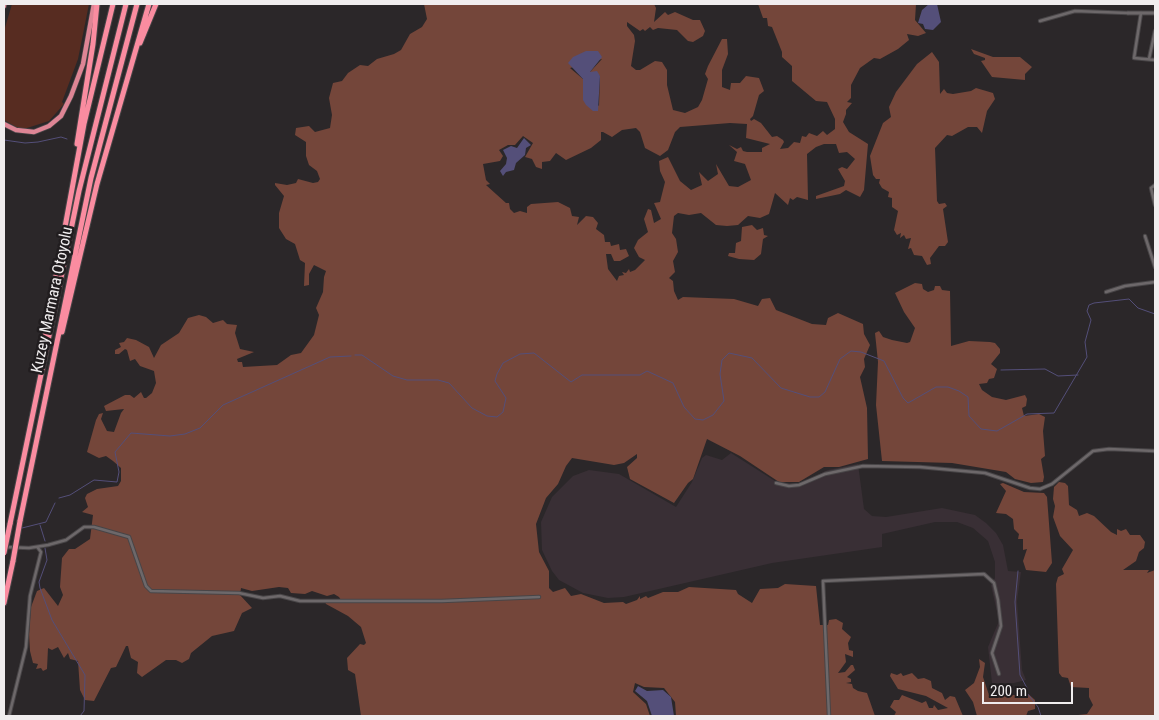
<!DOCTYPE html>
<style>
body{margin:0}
#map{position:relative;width:1159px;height:720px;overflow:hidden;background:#2b2729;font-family:"Roboto Condensed",sans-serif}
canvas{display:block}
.frame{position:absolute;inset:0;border:5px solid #f0edee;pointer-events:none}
.scale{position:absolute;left:982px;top:682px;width:91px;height:22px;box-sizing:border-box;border:2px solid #f0edee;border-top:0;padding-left:6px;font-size:15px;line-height:18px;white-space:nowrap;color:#f0edee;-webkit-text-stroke:4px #211d1f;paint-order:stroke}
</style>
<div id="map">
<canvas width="1159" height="720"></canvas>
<div class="frame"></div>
<div class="scale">200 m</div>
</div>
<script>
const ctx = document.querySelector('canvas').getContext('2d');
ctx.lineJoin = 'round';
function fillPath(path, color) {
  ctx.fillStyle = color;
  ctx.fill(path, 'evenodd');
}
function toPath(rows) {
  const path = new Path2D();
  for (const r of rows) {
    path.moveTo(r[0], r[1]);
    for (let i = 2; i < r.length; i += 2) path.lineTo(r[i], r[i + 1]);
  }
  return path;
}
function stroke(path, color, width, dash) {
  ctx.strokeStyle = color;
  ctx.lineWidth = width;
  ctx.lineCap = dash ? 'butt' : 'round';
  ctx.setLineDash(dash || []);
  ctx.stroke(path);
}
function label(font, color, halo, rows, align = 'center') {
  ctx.font = font + ' "Roboto Condensed",sans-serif';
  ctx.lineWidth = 5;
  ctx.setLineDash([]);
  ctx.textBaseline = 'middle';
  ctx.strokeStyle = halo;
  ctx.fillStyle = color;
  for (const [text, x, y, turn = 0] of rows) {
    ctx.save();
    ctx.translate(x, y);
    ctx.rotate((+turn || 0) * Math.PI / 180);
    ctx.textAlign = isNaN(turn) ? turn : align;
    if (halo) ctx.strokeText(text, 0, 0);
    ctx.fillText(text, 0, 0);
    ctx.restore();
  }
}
const built = toPath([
 [731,453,775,481,787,484,800,483,828,470,858,464,864,509,872,516,886,517,942,508,975,515,986,523,996,533,1003,545,1008,571,1021,572,1017,601,1022,670,1026,680,1014,683,992,683,988,647,999,621,991,585,995,578,995,562,988,541,973,528,957,522,935,522,882,534,882,547,772,563,624,597,608,598,583,593,559,580,552,571,542,550,541,522,552,497,573,476,589,470,619,474,676,507,692,482,702,458,706,455,722,460]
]);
const green = toPath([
 [12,4,89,4,78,59,62,102,64,104,49,121,27,128,18,128,4,120,4,31]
]);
const forest = toPath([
 [424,4,654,4,656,8,654,22,665,12,668,15,675,12,693,20,700,20,705,31,703,36,693,42,688,41,677,30,658,28,653,30,650,27,645,31,643,29,640,31,627,22,627,26,634,35,635,41,631,66,636,70,640,70,655,61,662,62,667,70,667,85,673,110,685,113,698,107,702,100,708,79,705,74,708,66,722,39,727,39,728,54,722,70,722,87,730,90,731,83,740,83,746,76,759,78,764,91,759,95,753,116,750,119,751,121,754,119,761,123,772,137,777,136,783,140,784,142,780,149,788,148,794,142,800,143,802,136,806,137,809,133,817,136,823,131,827,135,835,129,835,119,827,102,816,101,792,81,792,66,782,57,782,52,772,27,768,26,767,18,763,18,758,4,916,4,915,20,926,33,918,36,907,34,909,40,898,49,880,59,874,58,860,68,851,85,851,98,847,102,852,103,846,110,846,114,843,122,849,132,868,144,864,190,860,197,846,190,840,194,816,199,816,196,844,186,845,181,838,169,842,167,847,169,855,159,847,152,839,153,836,144,824,144,816,147,807,154,808,200,797,197,793,200,790,198,788,205,775,193,769,214,760,218,748,216,738,225,727,226,716,225,701,213,689,215,678,213,674,216,672,233,676,239,678,252,673,261,675,272,669,278,673,281,674,291,678,300,683,297,734,299,758,306,762,299,770,298,776,310,812,324,826,325,828,318,838,313,863,324,864,334,870,345,864,359,865,367,860,377,867,408,868,459,839,467,824,467,799,482,779,482,740,456,707,439,693,479,688,483,674,503,630,479,627,467,637,458,637,454,624,463,614,465,572,458,566,466,558,484,546,498,536,524,539,552,549,571,549,588,553,592,565,588,571,596,581,594,604,603,623,602,626,604,637,600,640,596,640,599,646,596,648,598,663,592,678,592,689,587,736,590,738,594,752,603,760,589,778,588,785,584,816,586,820,625,828,625,829,620,836,619,843,623,842,629,851,637,848,643,849,650,853,651,853,657,845,654,846,662,838,673,845,672,851,665,853,665,855,670,847,677,851,679,851,682,846,683,852,684,853,688,858,691,867,693,875,716,676,716,675,702,664,688,644,687,635,683,633,692,646,704,650,716,361,716,355,674,348,670,347,658,360,644,364,645,366,643,361,627,348,616,326,604,325,602,341,600,339,597,334,594,327,596,312,591,305,594,291,593,288,588,279,587,252,591,241,588,240,595,252,608,242,613,234,631,212,636,191,653,189,659,182,663,176,660,166,660,142,677,137,673,138,662,131,658,128,646,126,646,116,667,111,668,94,701,85,700,80,690,78,661,70,659,68,653,64,658,58,647,52,650,48,648,47,669,43,671,41,668,36,669,38,664,33,663,30,651,29,634,31,607,37,591,44,588,58,606,63,595,60,587,62,558,69,549,75,549,90,539,93,515,82,512,88,507,85,498,87,494,97,489,118,486,121,481,121,468,113,461,106,456,99,458,87,452,96,420,99,414,103,413,101,419,107,431,114,432,121,413,124,409,106,411,104,406,125,395,130,395,134,398,141,392,144,398,146,398,152,393,156,383,154,371,140,366,135,359,130,361,127,350,125,349,119,354,115,354,115,350,121,347,119,343,124,342,127,338,136,340,149,347,154,358,161,345,179,333,188,318,199,315,206,317,213,323,223,320,227,324,237,325,235,333,240,349,254,352,237,359,238,362,242,362,243,367,277,365,291,355,301,353,314,335,319,315,316,308,323,292,324,277,326,271,314,265,309,274,309,285,304,286,305,263,300,260,295,244,286,239,279,228,279,213,284,196,275,185,275,183,287,185,296,183,298,179,313,183,318,182,320,179,317,171,309,165,306,156,306,142,295,135,296,128,309,126,315,132,330,128,332,115,329,98,333,83,342,81,348,73,360,65,368,66,377,59,394,54,401,50,410,34,422,27,427,19],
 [602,59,590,72,600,76,599,106,583,92,583,79,570,68],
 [730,123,747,124,746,138,770,144,762,148,762,152,747,152,743,151,741,147,737,149,729,145,737,152,734,161,745,164,751,180,738,187,729,186,716,164,718,174,708,181,699,172,702,185,691,190,680,181,668,157,659,161,660,171,665,182,660,202,654,203,661,219,654,223,651,210,648,209,644,219,648,232,638,240,634,248,639,257,645,260,635,270,630,272,629,269,626,273,622,272,624,275,619,276,617,281,608,269,606,254,611,254,614,261,620,261,629,256,626,249,620,250,619,244,611,246,610,242,605,242,604,235,596,229,598,223,593,217,586,216,577,225,579,217,572,216,570,208,558,202,531,204,527,207,527,213,520,211,514,213,510,209,509,203,506,203,486,185,490,184,486,180,483,164,500,161,503,156,499,150,508,145,515,145,523,136,533,143,525,157,532,159,536,167,542,169,542,162,550,161,556,153,566,160,591,148,601,140,601,132,603,132,612,137,622,130,636,128,640,132,645,148,660,156,668,150,675,132,680,127],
 [971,49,993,57,1020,57,1032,67,1025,74,1025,80,992,77,981,61,985,60,985,58,974,54],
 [932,52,939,62,940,94,944,89,947,93,953,94,971,91,976,88,993,93,995,99,987,111,982,133,977,127,968,127,952,136,947,135,935,148,937,201,939,204,945,203,947,206,943,209,948,242,945,246,939,246,930,258,931,264,927,265,922,256,914,255,911,248,908,249,911,238,906,239,904,235,900,238,901,233,897,235,894,230,898,211,892,207,892,198,888,197,889,192,882,188,879,183,880,179,876,179,873,175,870,156,883,123,891,117,889,107,896,92,917,64],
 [752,225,757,230,763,228,764,235,768,236,763,239,761,254,754,260,739,259,728,256,729,253,735,253,736,243,741,241,742,227],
 [915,283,922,284,923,289,928,292,934,290,935,286,940,286,942,290,950,291,951,346,969,341,990,342,995,343,1000,349,1000,353,991,364,997,369,994,378,989,379,987,383,979,384,982,390,992,397,1006,400,1025,395,1027,399,1026,406,1022,408,1024,416,1039,414,1045,417,1043,431,1045,456,1041,459,1044,477,1043,482,1031,483,1015,479,1006,472,952,463,882,461,876,405,878,362,875,333,879,331,883,337,892,340,907,343,910,342,915,328,904,312,895,293],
 [1059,482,1065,483,1068,486,1069,505,1077,510,1079,516,1087,513,1094,516,1111,532,1117,535,1117,529,1121,531,1126,529,1130,535,1140,535,1145,542,1144,548,1139,552,1136,561,1123,570,1149,570,1147,573,1155,570,1155,716,1069,716,1087,714,1093,705,1089,697,1089,688,1071,687,1068,678,1062,677,1059,673,1056,584,1058,577,1064,574,1062,569,1073,550,1060,536,1053,517,1055,506,1053,499,1054,487],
 [1003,483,1024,492,1044,493,1047,497,1052,563,1046,572,1026,570,1023,561,1027,549,1023,550,1023,539,1018,539,1019,534,1014,529,1013,519,1006,514,996,513,1006,491,1000,484],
 [979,659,985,663,983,677,989,695,1015,695,1026,692,1035,700,1035,709,1028,711,1026,716,977,716,973,702,965,690,974,683,980,667],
 [891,673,897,675,901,673,903,676,912,673,918,679,924,678,931,681,932,688,942,693,945,700,950,696,955,697,963,716,894,716,896,712,890,707,894,700,899,700,902,695,922,703,926,701,929,708,933,708,934,705,938,710,948,708,926,696,898,689,890,676]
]);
const water = toPath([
 [929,4,937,4,941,22,933,30,925,29,923,24,918,23,922,10],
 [586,51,598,51,602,57,590,72,597,71,600,76,598,111,593,111,586,105,583,100,583,79,568,63,573,57],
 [524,138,531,145,526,148,525,155,516,163,514,170,506,172,503,176,500,171,506,164,507,158,503,150,511,146,517,148],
 [638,686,647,691,663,690,671,697,674,716,652,716,647,701,635,691]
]);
const stream = toPath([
 [4,140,25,143,38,142,61,137,67,139],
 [355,355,362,355,393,376,407,380,438,380,449,383,472,408,487,416,497,417,503,412,506,398,495,381,497,374,503,363,520,354,534,353,571,382,582,375,640,375,647,371,673,383,684,407,695,419,703,420,713,415,724,401,720,374,722,360,729,353,752,358,781,388,810,397,819,397,825,392,840,359,851,351,861,352,884,361,903,398,908,403,936,387,948,387,959,391,968,397,969,416,981,429,997,431,1027,414,1054,413,1087,357,1085,342,1091,320,1087,311,1089,305,1094,303,1129,299,1138,308,1155,314],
 [1001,370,1045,369,1058,376,1078,375],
 [59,498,70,495,94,480,117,482,119,472,115,452,131,433,170,436,185,434,200,428,223,405,330,357,351,356],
 [40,525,45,541],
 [22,528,46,522,55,503],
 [45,548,47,560,39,582,40,588,52,620,85,675,84,711,80,716],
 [1018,571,1015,602,1020,675,1027,688,1027,693,1038,707,1041,716]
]);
const minor = toPath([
 [1141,13,1134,58,1155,60],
 [1040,21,1075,11,1128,13],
 [1149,59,1155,31],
 [1155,185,1151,188,1155,205],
 [1145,236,1155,267],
 [1106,292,1125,286,1155,282],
 [776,483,789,486,799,485,825,474,863,466,920,467,985,473,1030,488,1040,489,1052,484,1093,451,1109,449,1155,451],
 [6,547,29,548,48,545,66,540,84,527,94,527,129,537,146,586,151,591,239,593,263,598,280,596,300,601,442,601,539,597],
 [9,716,26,647,30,596,41,552,38,548],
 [829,716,823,581,984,574,994,583,998,600,1001,626,992,653,999,674]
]);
const tertiary = toPath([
 [1128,13,1155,13]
]);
const trunk = toPath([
 [4,6,4,4],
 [4,124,16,130,34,132,49,126,61,116,71,96,83,64,94,4]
]);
const motorway = toPath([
 [140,43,156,4],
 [77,144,93,44,97,4],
 [62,332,97,184,149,4],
 [42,352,84,124,113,4],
 [20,521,91,178,137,4],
 [10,524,79,191,126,4],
 [4,603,13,561]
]);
const motorwayBridge = toPath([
 [4,553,10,524],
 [13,561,20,521]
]);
const streetNames = [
 ["Kuzey Marmara Otoyolu",53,300,-78]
];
fillPath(built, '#392f35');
fillPath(green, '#572c21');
fillPath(forest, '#74463a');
fillPath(water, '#544f79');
stroke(stream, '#544f79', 1);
stroke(minor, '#484547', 4.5);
stroke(tertiary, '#484547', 5);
stroke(trunk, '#484547', 6);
stroke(motorway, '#484547', 7);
stroke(minor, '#6d686a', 2.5);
stroke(tertiary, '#6d686a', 3);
stroke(trunk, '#de8595', 4.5);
stroke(motorway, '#fa8ca0', 5);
stroke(motorwayBridge, '#484547', 7, []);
stroke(motorwayBridge, '#fa8ca0', 5);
label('16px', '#f0edee', '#211d1f', streetNames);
</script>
